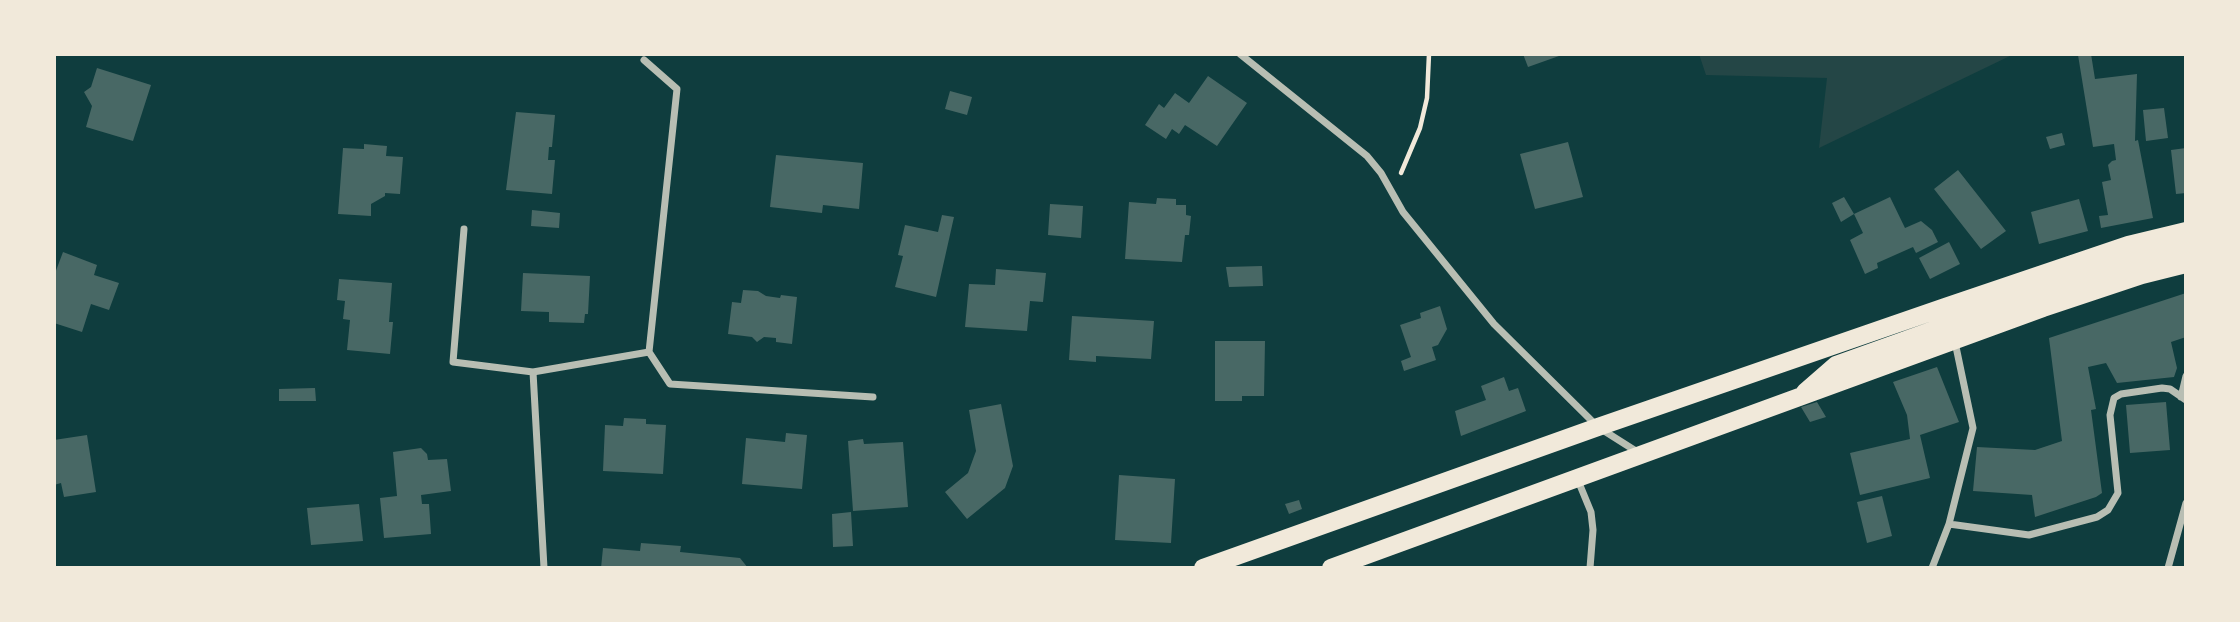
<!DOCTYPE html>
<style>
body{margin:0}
#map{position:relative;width:2240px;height:622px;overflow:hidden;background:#0f3d3e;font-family:Ubuntu,sans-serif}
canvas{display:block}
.frame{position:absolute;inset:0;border:56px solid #f1e9da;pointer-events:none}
</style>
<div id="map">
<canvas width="2240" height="622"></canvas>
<div class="frame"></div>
</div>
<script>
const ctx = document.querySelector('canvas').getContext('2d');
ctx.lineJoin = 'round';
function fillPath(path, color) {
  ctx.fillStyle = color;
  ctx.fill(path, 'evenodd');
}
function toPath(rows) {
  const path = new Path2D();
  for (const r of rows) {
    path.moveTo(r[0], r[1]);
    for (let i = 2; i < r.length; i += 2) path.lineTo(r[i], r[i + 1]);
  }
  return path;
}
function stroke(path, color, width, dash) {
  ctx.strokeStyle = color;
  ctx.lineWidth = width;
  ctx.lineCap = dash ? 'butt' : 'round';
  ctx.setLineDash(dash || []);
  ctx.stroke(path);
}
const green = toPath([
 [1699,54,2014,54,1819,148,1827,78,1706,75]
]);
const building = toPath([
 [1523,54,1558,54,1559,56,1528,67],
 [2091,54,2095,79,2137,74,2135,141,2138,140,2153,218,2101,228,2099,216,2108,215,2102,182,2111,180,2108,165,2112,161,2116,160,2114,144,2093,147,2078,55],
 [97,68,151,85,133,141,86,127,92,106,84,92,91,87],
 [1208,76,1247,103,1217,146,1185,125,1179,134,1172,129,1166,139,1145,125,1159,104,1164,108,1175,93,1189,103],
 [950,91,972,97,967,115,945,109],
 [2164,108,2168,138,2146,141,2143,110],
 [516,112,555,115,552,147,549,147,548,160,555,160,552,194,506,190],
 [2062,133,2065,145,2050,149,2046,137],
 [1568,142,1583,197,1535,209,1520,154],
 [364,144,387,146,386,156,403,157,400,194,385,193,385,196,371,204,371,216,338,214,343,148,364,149],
 [2186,148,2186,193,2176,194,2171,150],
 [776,155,863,163,859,209,823,205,822,213,770,207],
 [1958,170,2006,231,1981,249,1934,189],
 [1844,197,1854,214,1841,222,1832,203],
 [1890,197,1905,228,1921,221,1932,230,1938,242,1916,253,1913,247,1877,263,1878,268,1865,274,1850,240,1863,233,1854,214],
 [1157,198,1176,199,1176,205,1186,205,1186,215,1191,216,1189,235,1185,235,1182,262,1125,259,1129,202,1156,204],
 [2079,199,2088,231,2039,244,2031,212],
 [1050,204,1083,206,1081,238,1048,235],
 [532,210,560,213,559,228,531,226],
 [942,215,954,217,936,297,895,287,903,256,898,255,905,225,938,232],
 [1949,242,1960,264,1930,279,1919,258],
 [63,252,97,265,94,275,119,283,109,310,91,304,82,332,54,323,56,310,54,309,54,276],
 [1262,266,1263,286,1229,287,1226,267],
 [996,269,1046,273,1043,302,1030,301,1027,331,965,327,969,284,995,285],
 [523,273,590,276,588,314,585,314,584,323,549,322,549,312,521,311],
 [339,279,392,283,389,322,393,322,390,354,347,350,350,320,343,319,345,301,337,300],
 [743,290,758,291,766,296,780,298,781,295,797,297,792,344,776,342,776,338,764,337,757,342,752,337,728,334,732,302,741,303],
 [2186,293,2186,337,2171,342,2177,368,2174,377,2117,383,2106,363,2088,367,2096,409,2091,410,2102,493,2096,497,2035,517,2032,495,1973,491,1977,447,2035,450,2062,441,2049,338],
 [1440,306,1447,329,1438,345,1432,347,1436,360,1404,371,1401,361,1411,357,1400,325,1421,318,1420,313],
 [1072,316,1154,321,1151,359,1096,356,1096,362,1069,360],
 [1215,341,1265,341,1264,396,1242,396,1242,401,1215,401],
 [1937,367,1959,422,1920,435,1930,478,1860,495,1850,453,1910,439,1907,415,1893,382],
 [1504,377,1509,391,1518,388,1526,411,1461,436,1455,411,1486,400,1481,386],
 [315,388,316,401,279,401,279,389],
 [1817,402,1826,417,1810,422,1801,407],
 [2166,402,2170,450,2130,453,2126,405],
 [1001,404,1013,466,1005,488,967,519,945,492,968,473,976,451,969,410],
 [624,418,646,419,646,424,666,425,663,474,603,471,605,425,623,426],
 [786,433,807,435,802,489,742,484,746,438,785,442],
 [87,435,96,492,64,497,61,483,54,485,54,440],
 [863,439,864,444,903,442,908,507,853,511,848,441],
 [421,448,427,454,428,460,447,459,451,491,421,495,422,504,429,504,431,534,384,538,380,498,397,496,393,452],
 [1119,475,1175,479,1171,543,1115,540],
 [1882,496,1892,536,1867,543,1857,502],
 [1299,500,1302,509,1289,514,1285,504],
 [359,504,363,541,311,545,307,508],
 [851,512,853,546,833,547,832,514],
 [641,543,681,546,680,552,740,558,748,568,601,568,603,548,640,551]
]);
const path = toPath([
 [1401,173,1420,128,1427,98,1429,54]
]);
const minor = toPath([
 [1240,54,1367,156,1381,173,1403,212,1494,324,1598,427,1639,453],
 [464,229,453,362,533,372,649,352,677,89,644,60],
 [649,352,670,384,873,397],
 [533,372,544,568],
 [2181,397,2186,376],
 [1577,478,1591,512,1593,530,1590,568],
 [1949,524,2029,535,2097,517,2108,510,2118,493,2110,415,2114,398,2121,394,2162,388,2170,389,2186,400],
 [1932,568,1949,524,1973,428,1955,342],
 [2168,568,2186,503]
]);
const primary = toPath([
 [1805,392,1836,365,2076,279,2138,259,2186,248],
 [1203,568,1598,427,1945,307,2128,245,2186,231],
 [1331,568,2043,308,2142,275,2186,264]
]);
fillPath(green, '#244646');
fillPath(building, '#486865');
stroke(path, '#f1e9da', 4.5);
stroke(minor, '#b8beb3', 7);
stroke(primary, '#f1e9da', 18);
</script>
